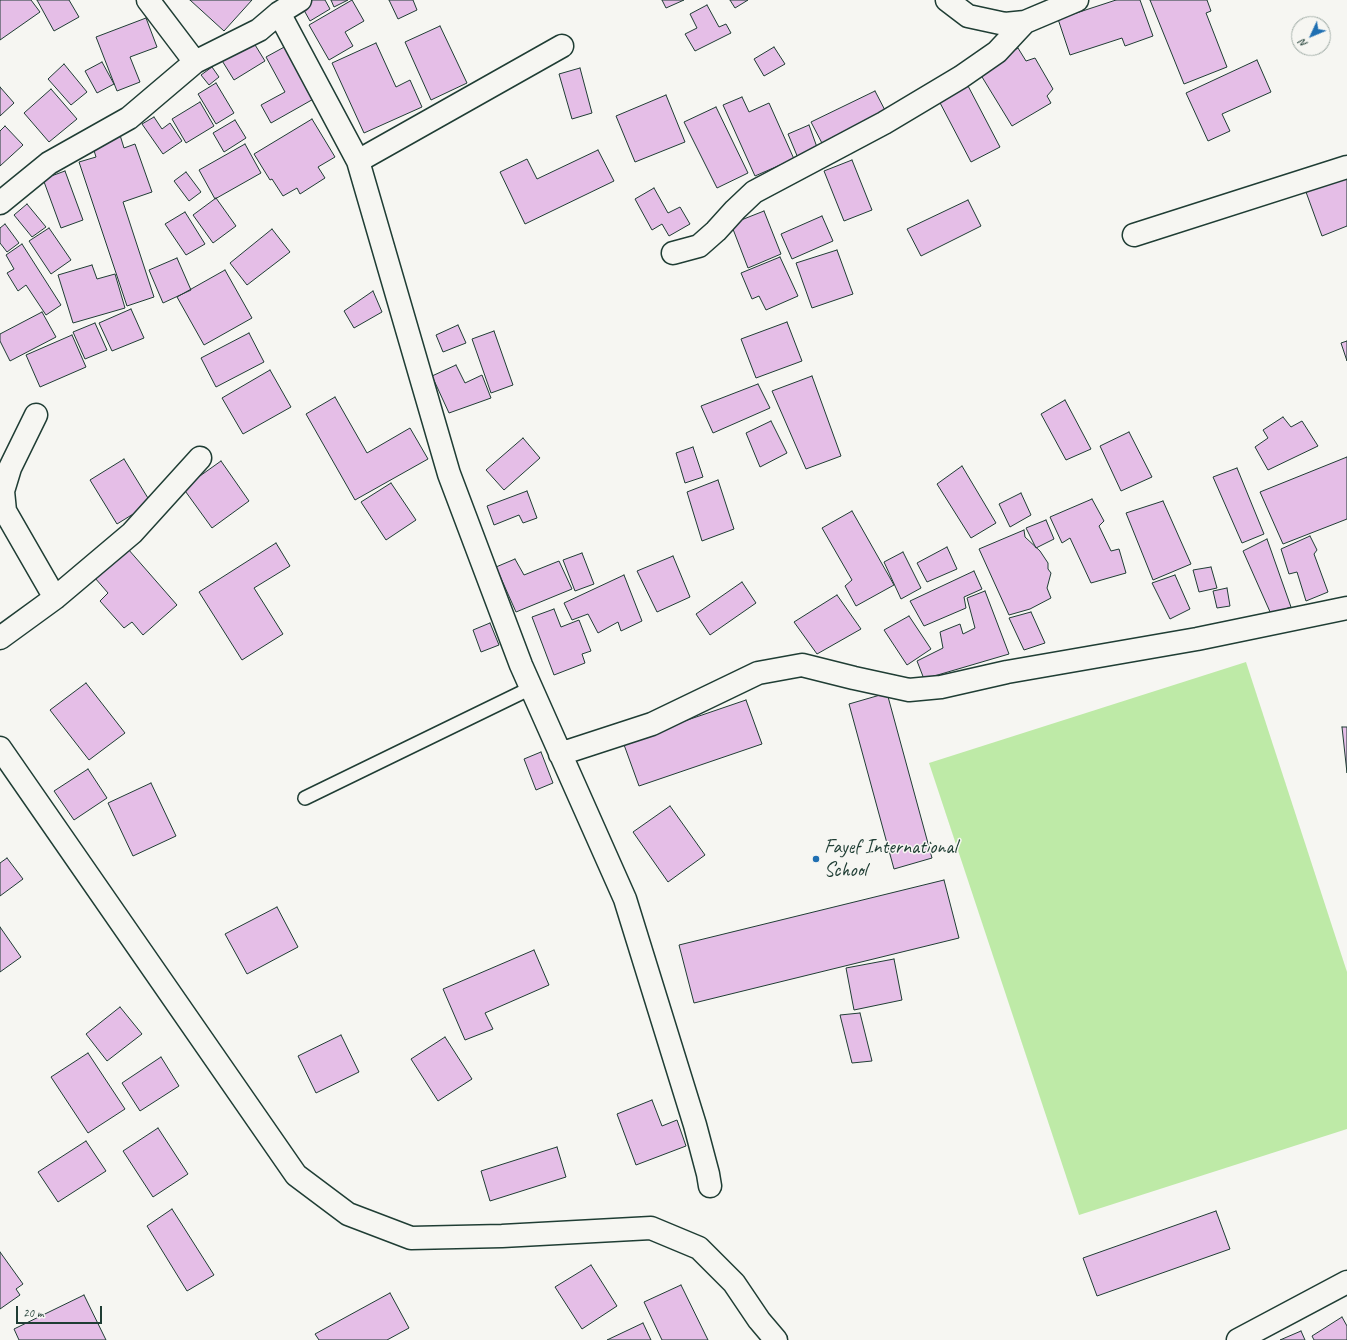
<!DOCTYPE html>
<style>
body{margin:0}
#map{position:relative;width:1347px;height:1340px;overflow:hidden;background:#f6f6f2;font-family:Caveat,sans-serif}
canvas{display:block}
.north{position:absolute;left:1291px;top:16px;width:40px;height:40px;box-sizing:border-box;background:#f6f6f2;border:1px solid #a0aca6;border-radius:50%;rotate:226deg;font-size:11px;font-weight:700;line-height:16px;text-align:center;color:#1f3d34}
.north::after{content:'';display:block;margin:auto;width:14px;height:18px;background:#1f6fb2;clip-path:polygon(50% 0,100% 100%,50% 72%,0 100%)}
.scale{position:absolute;left:16px;top:1306px;width:86px;height:18px;box-sizing:border-box;border:2px solid #1f3d34;border-top:0;padding-left:5px;font-size:12px;line-height:14px;white-space:nowrap;color:#1f3d34;-webkit-text-stroke:3px #f6f6f2;paint-order:stroke}
</style>
<div id="map">
<canvas width="1347" height="1340"></canvas>
<div class="north">N</div>
<div class="scale">20 m</div>
</div>
<script>
const ctx = document.querySelector('canvas').getContext('2d');
ctx.lineJoin = 'round';
function fillPath(path, color) {
  ctx.fillStyle = color;
  ctx.fill(path, 'evenodd');
}
function toPath(rows) {
  const path = new Path2D();
  for (const r of rows) {
    path.moveTo(r[0], r[1]);
    for (let i = 2; i < r.length; i += 2) path.lineTo(r[i], r[i + 1]);
  }
  return path;
}
function stroke(path, color, width, dash) {
  ctx.strokeStyle = color;
  ctx.lineWidth = width;
  ctx.lineCap = dash ? 'butt' : 'round';
  ctx.setLineDash(dash || []);
  ctx.stroke(path);
}
function label(font, color, halo, rows, align = 'center') {
  ctx.font = font + ' Caveat,sans-serif';
  ctx.lineWidth = 3;
  ctx.setLineDash([]);
  ctx.textBaseline = 'middle';
  ctx.strokeStyle = halo;
  ctx.fillStyle = color;
  for (const [text, x, y, turn = 0] of rows) {
    ctx.save();
    ctx.translate(x, y);
    ctx.rotate((+turn || 0) * Math.PI / 180);
    ctx.textAlign = isNaN(turn) ? turn : align;
    if (halo) ctx.strokeText(text, 0, 0);
    ctx.fillText(text, 0, 0);
    ctx.restore();
  }
}
const green = toPath([
 [1246,662,1347,972,1347,1129,1079,1215,929,763]
]);
const building = toPath([
 [0,0,31,0,40,12,0,40,0,0],
 [37,0,69,0,79,17,54,31,37,0],
 [190,0,252,0,224,31,190,0],
 [306,0,325,0,330,9,310,21,300,3,306,0],
 [331,0,348,0,334,7,331,0],
 [352,0,364,21,345,32,353,46,329,60,309,25,352,0],
 [389,0,413,0,417,10,398,19,389,0],
 [662,0,684,0,666,8,662,0],
 [730,0,748,0,735,8,730,0],
 [1116,0,1140,0,1153,36,1125,46,1122,38,1070,55,1058,19,1116,0],
 [1150,0,1207,0,1211,11,1206,13,1227,67,1184,84,1150,0],
 [707,5,719,27,726,24,731,33,695,51,685,34,697,28,690,14,707,5],
 [146,18,157,47,130,57,140,82,117,91,96,37,146,18],
 [440,26,467,83,431,100,405,42,440,26],
 [252,40,265,61,234,80,221,59,252,40],
 [376,43,396,87,410,80,422,107,364,133,332,63,376,43],
 [288,45,317,97,271,123,261,105,285,92,266,57,288,45],
 [774,47,785,64,764,76,754,59,774,47],
 [1018,48,1026,61,1035,58,1053,89,1047,96,1051,103,1012,126,979,72,1018,48],
 [1257,60,1271,92,1222,114,1230,131,1208,141,1186,93,1257,60],
 [102,62,114,84,97,93,85,71,102,62],
 [64,64,87,92,71,105,48,79,64,64],
 [212,67,219,77,209,85,201,75,212,67],
 [580,68,592,113,572,119,559,74,580,68],
 [216,83,234,113,216,124,198,94,216,83],
 [967,84,1000,147,971,162,938,99,967,84],
 [0,87,14,103,0,116,0,87],
 [51,89,77,119,49,142,24,113,51,89],
 [875,91,888,116,824,147,811,122,875,91],
 [666,95,685,142,635,162,616,116,666,95],
 [742,97,749,112,769,103,794,159,755,176,723,105,742,97],
 [200,102,214,126,186,143,172,119,200,102],
 [716,107,748,173,717,188,684,122,716,107],
 [154,117,162,129,170,123,182,141,163,154,142,124,154,117],
 [312,119,335,157,318,167,325,178,300,194,297,188,283,196,272,179,270,180,254,154,312,119],
 [235,120,246,138,224,152,213,133,235,120],
 [809,125,818,150,798,158,788,134,809,125],
 [5,126,23,145,0,166,0,131,5,126],
 [120,135,124,148,135,144,152,192,123,202,154,297,127,306,79,162,96,157,92,144,120,135],
 [245,144,261,173,215,199,199,170,245,144],
 [598,150,614,181,525,224,500,172,527,159,537,179,598,150],
 [852,160,872,210,844,221,824,171,852,160],
 [65,171,83,220,61,228,43,179,65,171],
 [186,172,201,192,189,201,174,181,186,172],
 [1347,176,1347,226,1322,236,1306,192,1347,176],
 [654,188,668,213,680,207,690,224,669,236,662,224,652,230,635,199,654,188],
 [216,198,236,226,213,243,193,215,216,198],
 [968,200,981,226,921,256,907,229,968,200],
 [27,204,46,227,32,237,14,215,27,204],
 [764,211,781,254,748,268,731,224,764,211],
 [185,212,205,244,186,255,165,224,185,212],
 [822,216,833,241,792,259,781,234,822,216],
 [5,224,19,243,7,252,0,243,0,228,5,224],
 [49,228,71,260,51,274,29,241,49,228],
 [272,229,290,252,247,285,230,263,272,229],
 [22,244,61,305,46,315,26,285,18,291,7,273,14,269,6,255,22,244],
 [837,250,853,294,812,308,796,263,837,250],
 [780,257,798,296,766,310,759,296,752,299,741,273,780,257],
 [177,258,191,290,163,303,149,270,177,258],
 [92,265,97,279,115,274,125,308,73,323,58,275,92,265],
 [225,270,252,318,204,345,177,297,225,270],
 [373,291,382,312,354,328,344,311,373,291],
 [131,309,144,338,112,351,99,323,131,309],
 [42,312,56,337,10,361,0,341,0,334,42,312],
 [787,322,802,361,756,378,741,339,787,322],
 [95,323,107,350,85,359,73,332,95,323],
 [458,325,466,343,443,352,436,335,458,325],
 [494,331,513,385,491,393,472,339,494,331],
 [249,333,264,362,216,387,201,358,249,333],
 [72,335,86,367,40,387,26,355,72,335],
 [1347,341,1347,361,1341,343,1347,341],
 [456,365,465,383,482,375,491,398,449,413,432,376,456,365],
 [270,370,291,407,243,434,222,398,270,370],
 [812,376,841,456,806,469,772,391,812,376],
 [758,384,770,408,713,433,701,406,758,384],
 [335,397,367,453,410,428,428,459,355,500,306,414,335,397],
 [1065,400,1091,449,1066,460,1041,414,1065,400],
 [1283,417,1291,427,1302,421,1318,446,1268,470,1255,447,1268,438,1263,430,1283,417],
 [771,421,787,453,760,467,746,433,771,421],
 [1129,432,1152,477,1121,491,1100,446,1129,432],
 [523,438,540,458,504,490,486,470,523,438],
 [693,447,703,477,685,483,676,453,693,447],
 [1347,457,1347,519,1283,544,1260,492,1347,457],
 [124,459,151,503,117,524,90,480,124,459],
 [221,461,249,501,212,528,183,488,221,461],
 [962,466,996,523,971,538,937,484,962,466],
 [1237,468,1264,534,1242,543,1213,477,1237,468],
 [718,480,734,529,702,541,687,492,718,480],
 [391,483,416,520,386,540,361,502,391,483],
 [527,491,537,518,523,523,519,515,494,525,487,506,527,491],
 [1021,493,1031,515,1010,527,999,504,1021,493],
 [1092,499,1104,521,1099,526,1111,551,1119,549,1126,573,1091,583,1070,538,1062,543,1050,517,1092,499],
 [1163,501,1191,564,1153,580,1126,513,1163,501],
 [852,511,894,585,856,606,845,586,852,580,822,528,852,511],
 [1046,520,1054,539,1036,548,1026,528,1046,520],
 [1024,530,1025,537,1040,551,1048,563,1048,569,1051,573,1047,588,1051,598,1030,609,1009,615,979,549,1024,530],
 [1310,536,1317,550,1314,554,1328,592,1306,601,1297,572,1289,574,1281,549,1310,536],
 [1267,539,1291,607,1271,614,1243,551,1267,539],
 [276,543,290,566,254,588,283,634,242,660,199,592,276,543],
 [947,547,957,569,927,582,917,563,947,547],
 [128,549,177,605,143,635,132,622,124,628,100,601,108,593,95,578,128,549],
 [903,552,921,588,901,599,884,562,903,552],
 [582,553,594,584,575,591,563,560,582,553],
 [673,556,690,597,657,612,637,571,673,556],
 [515,559,524,575,559,561,572,589,516,612,496,567,515,559],
 [1211,567,1217,588,1199,592,1193,570,1211,567],
 [974,571,982,589,964,597,966,608,924,626,910,601,974,571],
 [624,575,642,621,621,631,618,622,598,633,588,614,572,620,564,603,624,575],
 [1175,575,1190,609,1170,619,1152,583,1175,575],
 [742,582,756,603,710,635,696,614,742,582],
 [1227,588,1230,606,1217,608,1213,591,1227,588],
 [985,591,1009,654,924,679,917,661,943,648,940,632,960,624,963,634,975,628,967,598,985,591],
 [837,595,861,629,817,654,794,622,837,595],
 [554,609,561,627,579,620,591,651,582,654,585,663,554,675,532,617,554,609],
 [1031,612,1045,643,1024,650,1009,618,1031,612],
 [909,616,931,649,907,665,884,630,909,616],
 [490,623,499,645,481,652,473,630,490,623],
 [86,683,125,733,89,760,50,710,86,683],
 [887,693,932,858,894,869,849,704,887,693],
 [746,700,762,744,639,786,623,742,746,700],
 [1342,727,1347,727,1347,773,1342,727],
 [541,752,553,783,536,790,524,759,541,752],
 [88,769,107,798,74,820,54,791,88,769],
 [151,783,176,836,133,856,108,803,151,783],
 [670,806,705,855,668,882,633,832,670,806],
 [7,858,23,879,0,896,0,863,7,858],
 [944,880,959,938,694,1003,679,945,944,880],
 [277,907,298,947,247,974,225,934,277,907],
 [0,927,21,957,0,972,0,927],
 [534,950,549,985,485,1013,493,1029,465,1040,443,989,534,950],
 [894,959,902,1000,854,1010,846,968,894,959],
 [120,1007,142,1034,107,1061,86,1034,120,1007],
 [860,1013,872,1061,852,1063,840,1015,860,1013],
 [341,1035,359,1072,316,1093,298,1056,341,1035],
 [445,1037,472,1079,438,1101,411,1059,445,1037],
 [88,1053,125,1109,88,1133,51,1077,88,1053],
 [161,1057,179,1086,140,1111,122,1083,161,1057],
 [652,1100,662,1126,677,1120,686,1146,636,1165,617,1114,652,1100],
 [158,1128,188,1174,153,1197,123,1151,158,1128],
 [86,1141,106,1171,58,1202,38,1172,86,1141],
 [557,1147,566,1177,490,1201,481,1171,557,1147],
 [172,1209,214,1275,187,1291,147,1226,172,1209],
 [1216,1211,1230,1249,1097,1296,1083,1258,1216,1211],
 [0,1252,23,1284,16,1289,20,1295,0,1309,0,1252],
 [591,1265,617,1306,582,1329,555,1287,591,1265],
 [681,1285,708,1340,662,1340,644,1302,681,1285],
 [390,1293,409,1328,387,1340,319,1340,315,1334,390,1293],
 [84,1295,106,1340,19,1340,14,1329,84,1295],
 [1342,1317,1347,1326,1347,1340,1314,1340,1312,1336,1342,1317],
 [643,1323,651,1340,607,1340,643,1323],
 [1301,1331,1305,1340,1280,1340,1301,1331]
]);
const service = toPath([
 [305,798,531,688]
]);
const minor = toPath([
 [148,0,195,62],
 [947,0,968,16,1005,24,1025,22,1077,0],
 [279,13,358,161,449,474,521,665,625,899,695,1125,708,1174,710,1186],
 [358,161,562,46],
 [0,203,49,163,129,118,195,62,259,30,279,13,300,0],
 [1134,235,1347,167],
 [673,253,699,246,716,231,735,210,754,192,884,123,961,77,997,52,1025,22],
 [36,415,10,468,3,491,5,511,55,598],
 [0,638,55,598,132,533,200,458],
 [560,754,652,724,758,673,802,665,854,678,909,690,941,687,1007,672,1197,639,1347,608]
]);
const tertiary = toPath([
 [0,748,296,1175,348,1214,411,1238,502,1236,651,1228,699,1248,734,1283,759,1320,776,1340],
 [1238,1340,1347,1282]
]);
const markers = [
 [816,859,4,"#1f6fb2"]
];
const poiNames = [
 ["Fayef International",824,848],
 ["School",824,871]
];
fillPath(green, '#beeaa7');
fillPath(building, '#e5bee7');
stroke(building, '#1f3d34', 1);
stroke(service, '#1f3d34', 16);
stroke(minor, '#1f3d34', 25);
stroke(tertiary, '#1f3d34', 25);
stroke(service, '#f6f6f2', 13);
stroke(minor, '#f6f6f2', 22);
stroke(tertiary, '#f6f6f2', 22);
for (const [x, y, r, color] of markers) {
  const dot = new Path2D();
  dot.arc(x, y, r, 0, 2 * Math.PI);
  ctx.fillStyle = color;
  ctx.fill(dot);
  stroke(dot, '#f6f6f2', 1.5);
}
label('20px', '#1f3d34', '#f6f6f2', poiNames, 'left');
</script>
